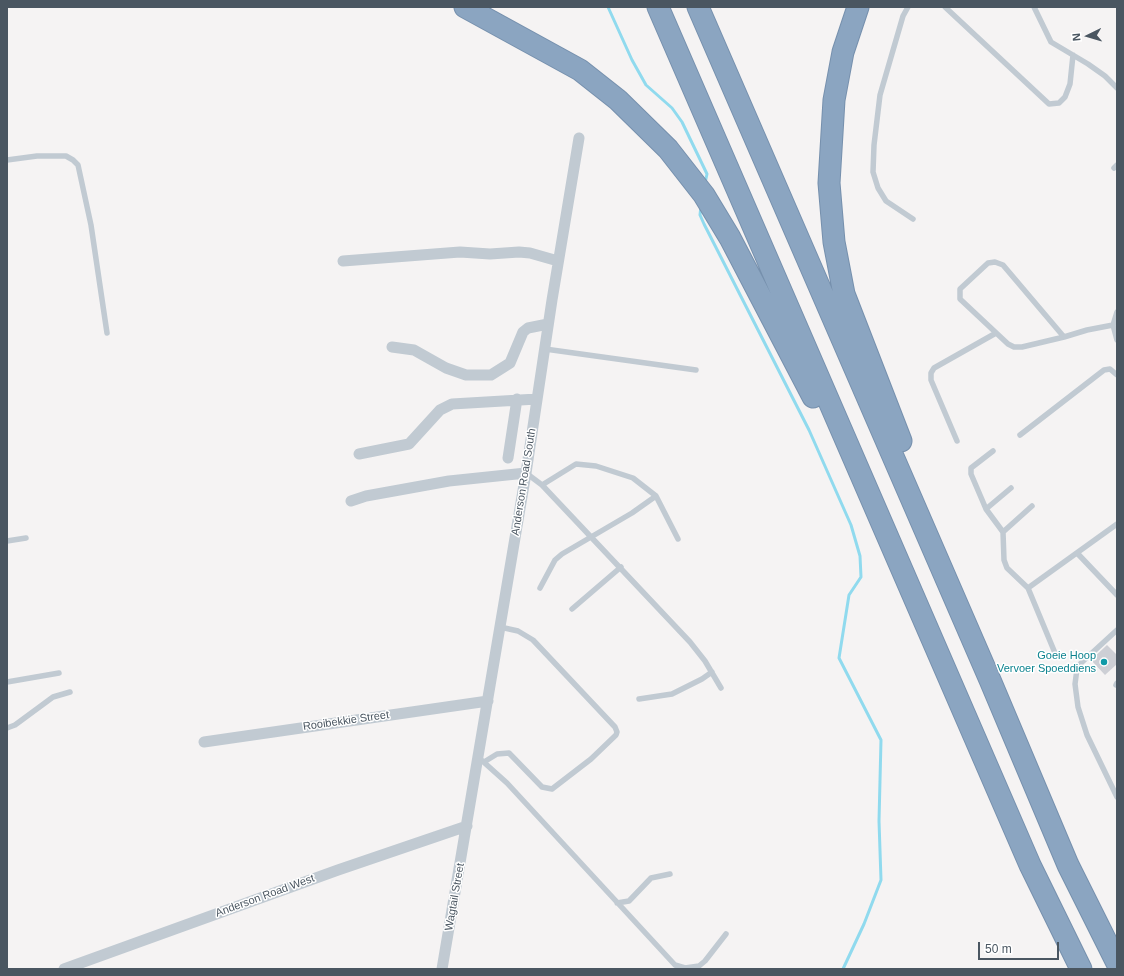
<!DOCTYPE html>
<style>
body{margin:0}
#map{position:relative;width:1124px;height:976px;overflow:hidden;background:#f5f3f3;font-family:Arial,sans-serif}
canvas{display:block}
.frame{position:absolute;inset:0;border:8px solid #4a5661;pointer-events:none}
.north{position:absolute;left:1068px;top:16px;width:40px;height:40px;-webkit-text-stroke:3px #fff;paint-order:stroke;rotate:265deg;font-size:11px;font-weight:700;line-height:16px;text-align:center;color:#4a5661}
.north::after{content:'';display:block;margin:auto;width:14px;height:18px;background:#4a5661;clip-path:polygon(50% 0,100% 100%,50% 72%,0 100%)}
.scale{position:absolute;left:978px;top:942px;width:81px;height:18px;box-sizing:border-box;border:2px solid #4a5661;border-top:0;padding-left:5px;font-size:12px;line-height:14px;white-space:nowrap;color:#4a5661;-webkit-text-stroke:3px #fff;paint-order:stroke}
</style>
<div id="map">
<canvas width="1124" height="976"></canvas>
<div class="frame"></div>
<div class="north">N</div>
<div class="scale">50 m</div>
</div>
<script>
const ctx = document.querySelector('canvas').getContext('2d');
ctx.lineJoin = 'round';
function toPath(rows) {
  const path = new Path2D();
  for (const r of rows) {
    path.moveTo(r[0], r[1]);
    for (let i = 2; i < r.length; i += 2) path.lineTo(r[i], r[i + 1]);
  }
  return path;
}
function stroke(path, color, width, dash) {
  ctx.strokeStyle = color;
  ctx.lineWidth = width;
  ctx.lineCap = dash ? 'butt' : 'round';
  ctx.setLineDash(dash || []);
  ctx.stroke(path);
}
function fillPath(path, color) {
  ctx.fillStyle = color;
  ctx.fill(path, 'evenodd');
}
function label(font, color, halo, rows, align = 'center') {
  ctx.font = font + ' Arial,sans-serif';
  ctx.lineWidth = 3;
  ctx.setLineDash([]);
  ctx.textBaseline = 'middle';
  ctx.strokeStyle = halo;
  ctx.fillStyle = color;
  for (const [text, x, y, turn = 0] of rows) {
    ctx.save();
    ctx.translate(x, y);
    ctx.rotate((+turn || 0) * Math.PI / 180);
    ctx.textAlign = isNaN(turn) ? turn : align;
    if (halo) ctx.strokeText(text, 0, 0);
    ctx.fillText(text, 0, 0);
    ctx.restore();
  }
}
const stream = toPath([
 [608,7,632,60,646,85,672,108,682,122,707,174,705,183],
 [701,206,700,215,704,224,809,430,851,525,860,556,861,577,849,595,839,658,881,740,879,821,881,880,864,924,843,969]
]);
const building = toPath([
 [1107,645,1117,655,1117,664,1105,675,1091,660]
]);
const lane = toPath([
 [908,7,903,16,880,95,874,145,873,172,878,188,886,201,913,219],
 [945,7,1049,104,1059,103,1065,97,1070,84,1073,55],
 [1034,7,1051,42,1088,64,1105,76,1117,88],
 [7,160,37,156,66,156,73,160,78,165,91,225,107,333],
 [1114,168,1117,165],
 [1117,312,1113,325,1117,340],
 [1064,337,1003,265,995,262,988,263,960,289,960,299,1008,344,1014,347,1022,347,1064,337,1087,330,1113,325],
 [545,349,696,370],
 [1020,435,1104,370,1110,369,1117,375],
 [957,441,931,380,931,373,934,368,996,333],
 [993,451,971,468,971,474,986,509,1003,532,1004,560,1007,568,1028,588,1055,653],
 [526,473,542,485,690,642,705,661,721,688],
 [542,485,576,464,596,466,633,478,656,496,678,539],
 [986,509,1011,488],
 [1003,532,1032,506],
 [7,541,26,538],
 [1078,554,1117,595],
 [540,588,555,560,562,554,632,513,656,496],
 [1028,588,1117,524],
 [572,609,621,567],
 [1117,630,1081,663,1077,669,1075,684,1078,707,1087,735,1117,797],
 [7,682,59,673],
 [1116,685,1117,683],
 [639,699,672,694,702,679,712,672],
 [7,728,15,725,53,697,70,692],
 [478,757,507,783,675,965,685,968,699,966,705,961,726,934],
 [484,762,497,754,509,753,542,787,552,789,591,759,616,735,617,732,615,727,533,640,518,631,500,627],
 [617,903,629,901,651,878,670,874]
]);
const street = toPath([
 [343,261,460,252,490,254,519,252,530,253,558,261],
 [392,347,414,350,446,368,466,375,491,375,510,363,523,332,528,328,548,324],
 [359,454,409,444,440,410,452,404,537,399],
 [508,458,517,399],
 [351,501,366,496,449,481,526,473],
 [204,742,488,701],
 [64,969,338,870,467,826],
 [442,969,526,473,552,300,579,138]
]);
const highway = toPath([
 [465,7,580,70,618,100,668,149,704,195,730,238,813,397],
 [658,7,1030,865,1081,969],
 [698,7,990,680,1068,865,1117,963],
 [858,7,843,52,834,100,829,183,834,242,844,294,901,441]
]);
const markers = [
 [1104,662,4,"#0f9aa8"]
];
const streetNames = [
 ["Anderson Road South",524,482,-81],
 ["Rooibekkie Street",346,721,-8],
 ["Anderson Road West",265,896,-20],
 ["Wagtail Street",455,897,-80]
];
const cultureNames = [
 ["Goeie Hoop",1096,656],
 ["Vervoer Spoeddiens",1096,669]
];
stroke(stream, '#90daee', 3);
fillPath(building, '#cdcfd5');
stroke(highway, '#7690ad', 23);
stroke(lane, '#c1cad2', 5.5);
stroke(street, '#c1cad2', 11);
stroke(highway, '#8ba5c1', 21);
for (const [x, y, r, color] of markers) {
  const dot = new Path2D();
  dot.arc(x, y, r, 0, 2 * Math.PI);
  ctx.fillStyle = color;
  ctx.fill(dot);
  stroke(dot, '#fff', 1.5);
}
label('11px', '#4a5661', '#fff', streetNames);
label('11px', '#0d838f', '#fff', cultureNames, 'right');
</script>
